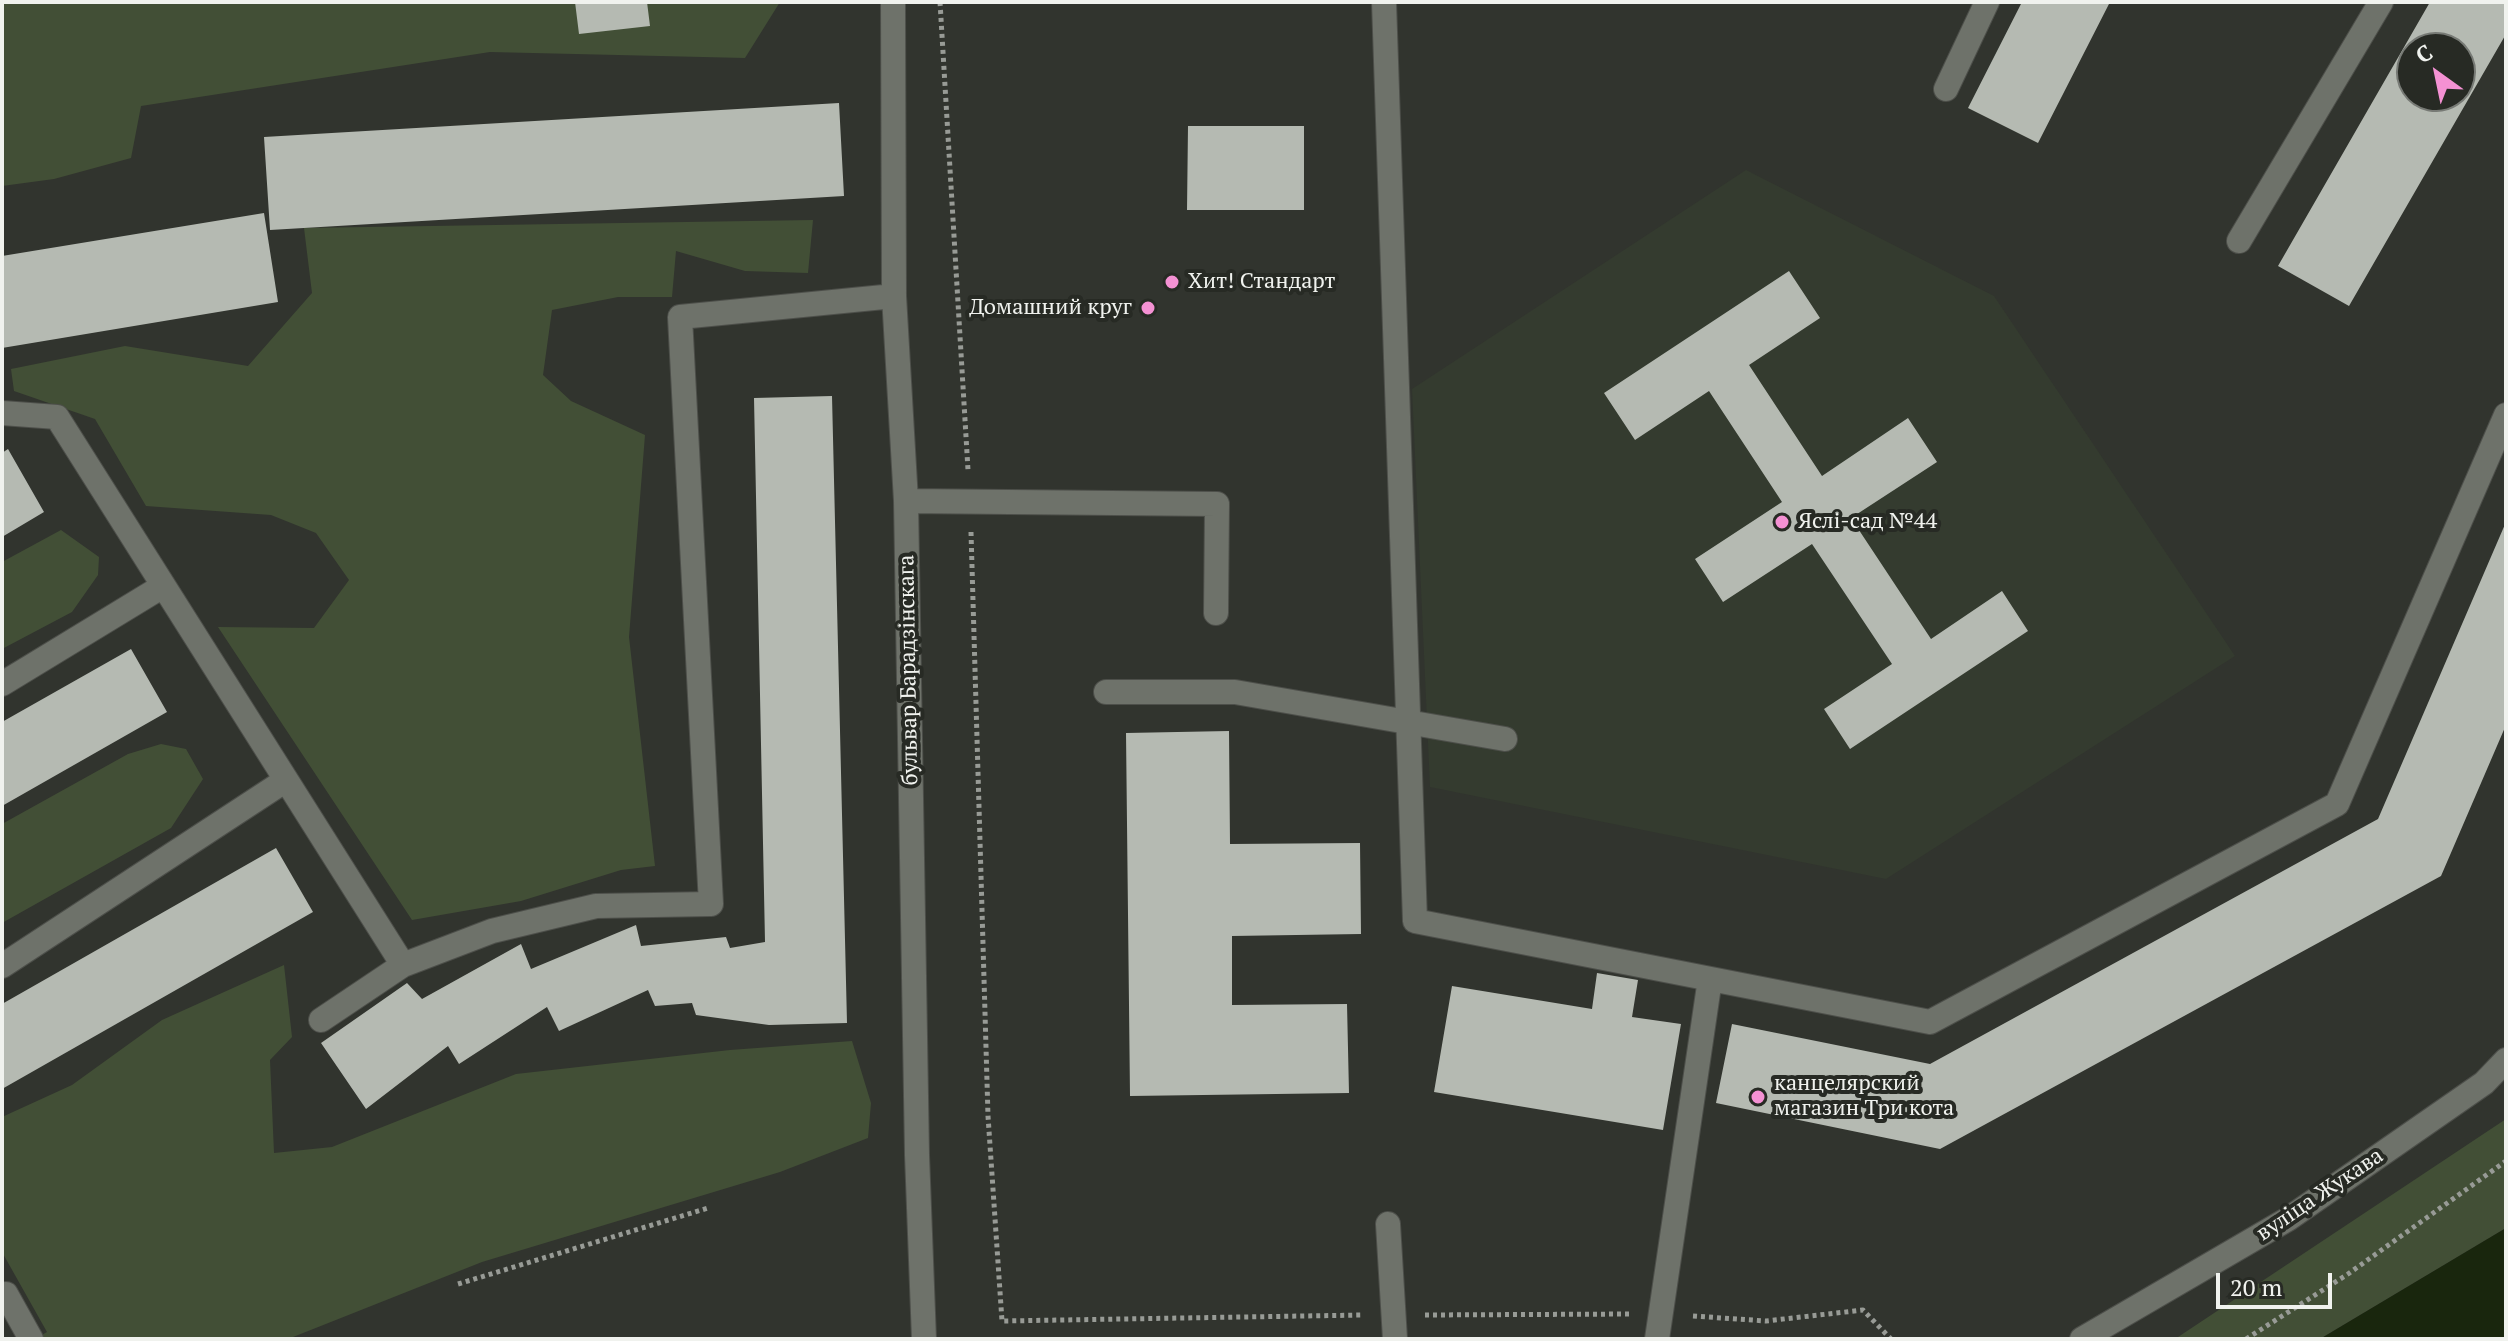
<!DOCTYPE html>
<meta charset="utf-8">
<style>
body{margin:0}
#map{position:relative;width:2508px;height:1341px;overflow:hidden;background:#31342e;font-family:"PT Serif",serif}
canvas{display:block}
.frame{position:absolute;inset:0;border:4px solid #f0f2ee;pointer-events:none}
.north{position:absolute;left:2396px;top:32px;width:80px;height:80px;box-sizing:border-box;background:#272a24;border:2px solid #777a75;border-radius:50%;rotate:327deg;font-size:22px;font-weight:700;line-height:32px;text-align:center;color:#f0f2ee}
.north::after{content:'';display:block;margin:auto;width:28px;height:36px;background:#f491d3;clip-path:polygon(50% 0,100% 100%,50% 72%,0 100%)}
.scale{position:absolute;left:2216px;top:1273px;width:116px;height:36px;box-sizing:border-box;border:4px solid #f0f2ee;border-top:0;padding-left:10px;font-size:24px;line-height:28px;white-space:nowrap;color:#f0f2ee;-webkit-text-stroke:6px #272a24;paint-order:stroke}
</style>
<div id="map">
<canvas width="2508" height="1341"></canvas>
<div class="frame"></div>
<div class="north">С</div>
<div class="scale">20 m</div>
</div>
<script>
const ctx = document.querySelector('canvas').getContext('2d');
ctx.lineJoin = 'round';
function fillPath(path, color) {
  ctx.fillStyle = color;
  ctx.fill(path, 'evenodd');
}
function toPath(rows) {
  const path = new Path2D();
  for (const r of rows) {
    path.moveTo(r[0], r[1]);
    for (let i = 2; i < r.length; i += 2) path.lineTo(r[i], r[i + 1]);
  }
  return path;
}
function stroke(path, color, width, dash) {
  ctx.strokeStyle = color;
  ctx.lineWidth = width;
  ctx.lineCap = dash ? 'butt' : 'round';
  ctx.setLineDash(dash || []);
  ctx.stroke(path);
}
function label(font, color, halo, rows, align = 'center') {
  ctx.font = font + ' "PT Serif",serif';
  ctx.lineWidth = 8;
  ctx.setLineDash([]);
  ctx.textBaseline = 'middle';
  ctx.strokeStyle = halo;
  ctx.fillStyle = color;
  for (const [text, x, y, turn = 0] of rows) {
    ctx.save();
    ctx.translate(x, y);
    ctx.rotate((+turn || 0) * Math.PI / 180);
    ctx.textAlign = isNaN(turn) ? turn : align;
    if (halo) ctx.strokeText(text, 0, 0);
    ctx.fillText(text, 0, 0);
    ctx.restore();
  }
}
const built = toPath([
 [1746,170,1994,296,2235,656,1886,879,1430,787,1412,389]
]);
const green = toPath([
 [2,2,780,2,745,58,490,52,141,106,131,158,54,179,2,186],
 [813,220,808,273,745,271,676,251,672,297,618,297,552,310,543,375,571,401,645,435,629,637,655,866,621,870,521,901,412,920,218,627,314,628,349,580,316,533,271,515,146,506,95,419,14,391,11,369,125,346,248,366,312,293,304,228],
 [61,530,99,557,98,575,72,612,2,649,2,562],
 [161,744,186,749,203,779,171,828,2,923,2,824,128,754],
 [284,965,292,1037,270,1060,274,1153,332,1147,516,1074,730,1050,852,1041,871,1103,868,1138,780,1172,482,1262,288,1339,41,1339,40,1336,47,1332,2,1252,2,1117,72,1085,162,1020],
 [2506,1119,2506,1228,2320,1339,2175,1339]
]);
const water = toPath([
 [2506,1228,2506,1339,2320,1339]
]);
const building = toPath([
 [575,2,647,2,650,26,579,34],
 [2022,2,2110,2,2038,143,1968,108],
 [2430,2,2506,2,2506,34,2349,306,2278,266],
 [2412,48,2460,48,2460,96,2412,96],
 [839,103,844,196,270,230,264,137],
 [1188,126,1304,126,1304,210,1187,210],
 [264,213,278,302,2,348,2,256],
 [1789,271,1820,318,1749,365,1822,476,1908,418,1937,462,1851,518,1931,639,2002,591,2028,631,1850,749,1824,709,1892,664,1812,544,1723,602,1695,559,1782,502,1709,391,1635,440,1604,393],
 [832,396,847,1023,769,1025,696,1015,692,1003,655,1006,648,990,559,1031,547,1007,459,1064,448,1046,366,1109,321,1043,407,983,422,999,521,944,531,969,636,925,641,946,726,937,730,948,765,942,754,398],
 [8,449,44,512,2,537,2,453],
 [2506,522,2506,725,2441,876,1940,1149,1716,1103,1732,1024,1930,1064,2378,819],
 [131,649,167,712,2,806,2,722],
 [1229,731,1230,844,1360,843,1361,934,1232,936,1232,1005,1347,1004,1349,1093,1130,1096,1126,733],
 [276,848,313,912,2,1089,2,1004],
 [1597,973,1638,980,1632,1017,1681,1024,1663,1130,1434,1092,1452,986,1592,1009]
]);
const path = toPath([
 [940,2,968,470],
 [971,532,988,1116,1002,1321,1363,1315],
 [458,1284,708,1208],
 [1425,1315,1631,1314],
 [1693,1316,1766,1321,1863,1310,1891,1339],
 [2246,1339,2348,1274,2506,1161]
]);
const minor = toPath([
 [893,2,894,296,906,501,917,1155,924,1339],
 [1384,2,1415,921,1930,1022,2337,804,2506,415],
 [1946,89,1987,2],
 [2239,241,2381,2],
 [2,413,57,417,403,965],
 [906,501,1217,504,1216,613],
 [2,684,163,586],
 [1106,692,1235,692,1505,739],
 [2,966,286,780],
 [321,1020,403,965,492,931,596,906,711,904,680,317,894,296],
 [1388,1224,1395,1339],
 [2,1296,6,1294,31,1339],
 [1657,1339,1710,979],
 [2082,1339,2288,1219,2484,1083,2506,1060]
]);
const markers = [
 [1172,282,8,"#f491d3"],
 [1148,308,8,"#f491d3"],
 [1782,522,8,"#f491d3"],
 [1758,1097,8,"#f491d3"]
];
const poiNames = [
 ["Хит! Стандарт",1188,282],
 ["Домашний круг",1132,308,"right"],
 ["Яслі-сад №44",1798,522],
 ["канцелярский",1774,1084],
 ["магазин Три кота",1774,1109]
];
const streetNames = [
 ["бульвар Барадзінскага",909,670,-91],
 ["вуліца Жукава",2320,1195,-34]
];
fillPath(built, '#343b2f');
fillPath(green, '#424f36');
fillPath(water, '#19260d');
fillPath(building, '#b5bab2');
stroke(minor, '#4d4f4a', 26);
stroke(path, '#989b96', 5, [4, 4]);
stroke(minor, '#6e726a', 24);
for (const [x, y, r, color] of markers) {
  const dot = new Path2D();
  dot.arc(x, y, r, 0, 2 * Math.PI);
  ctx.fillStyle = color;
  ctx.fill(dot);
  stroke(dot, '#272a24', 3);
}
label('22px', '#f0f2ee', '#272a24', poiNames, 'left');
label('22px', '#f0f2ee', '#272a24', streetNames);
</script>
